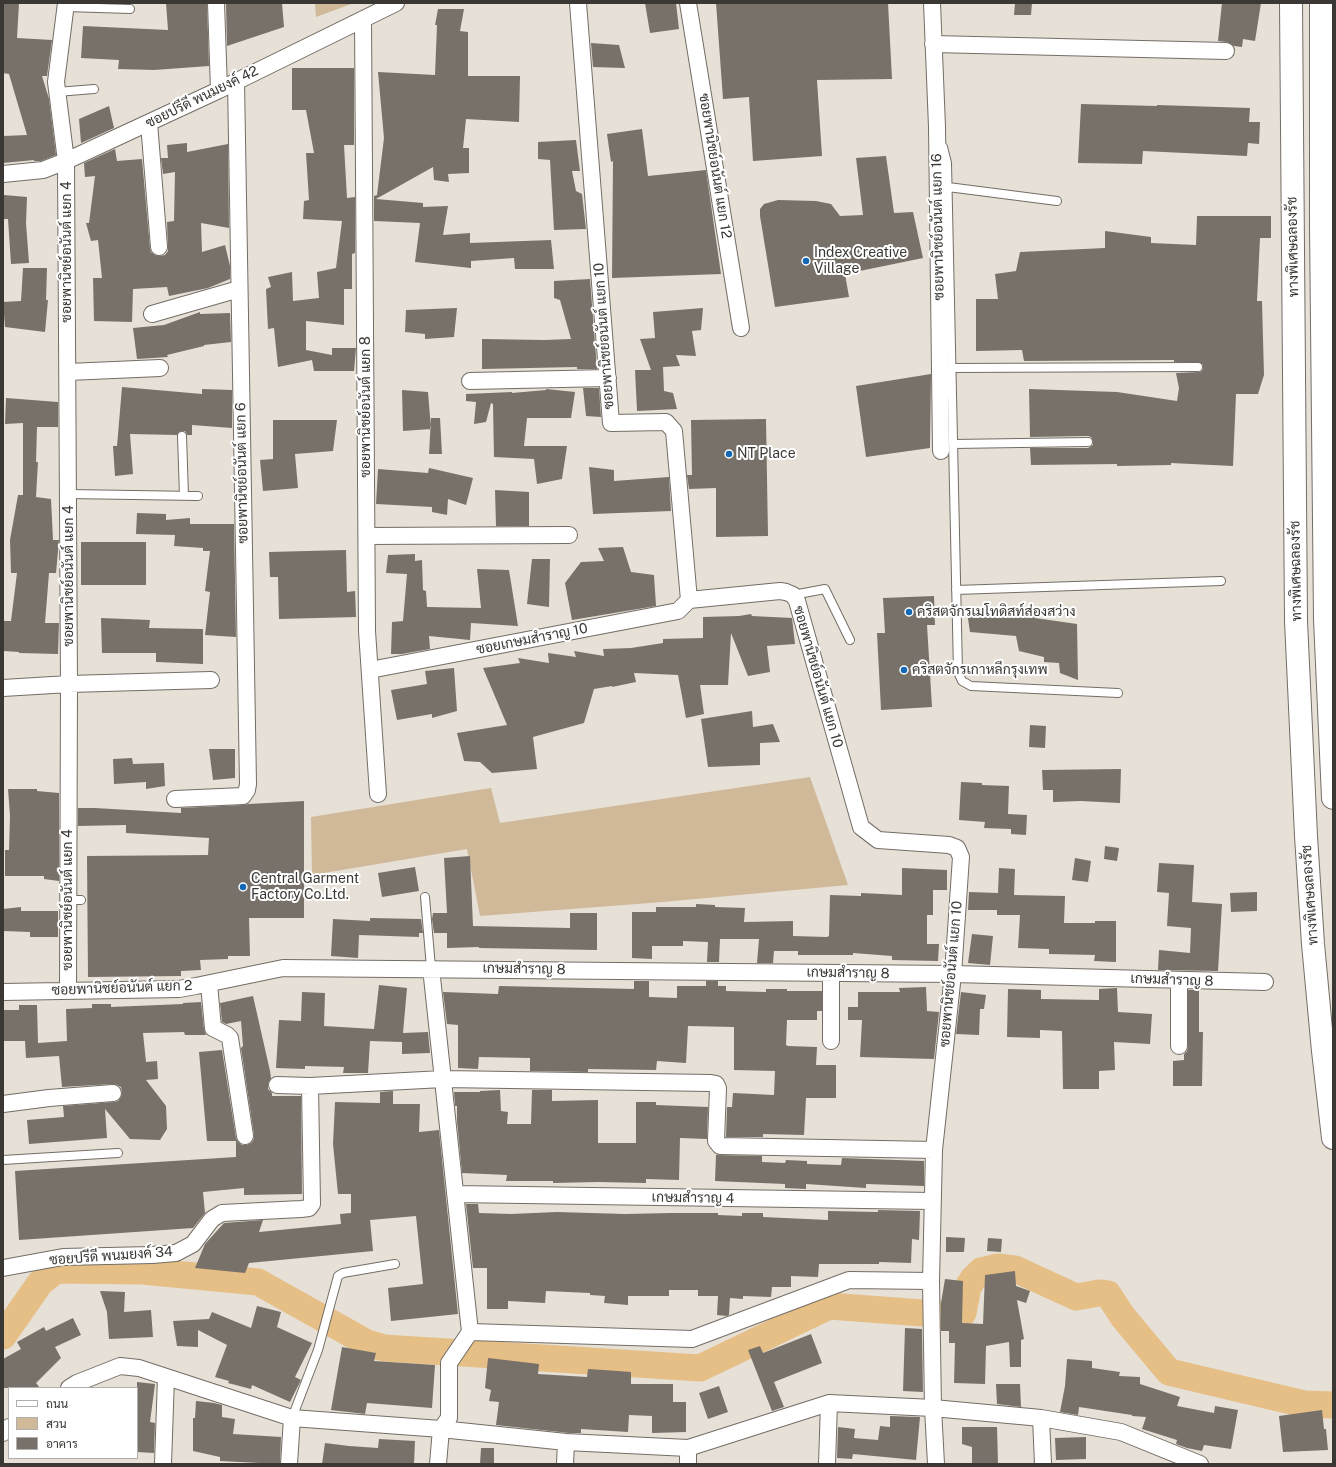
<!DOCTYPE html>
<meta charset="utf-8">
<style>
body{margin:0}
#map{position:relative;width:1336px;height:1467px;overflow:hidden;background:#e7e0d7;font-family:"Public Sans",Sarabun,sans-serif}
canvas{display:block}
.frame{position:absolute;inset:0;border:4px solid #3a3734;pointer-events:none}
.legend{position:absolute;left:8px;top:1387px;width:130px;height:72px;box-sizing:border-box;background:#fff;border:1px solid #b0afae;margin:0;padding:5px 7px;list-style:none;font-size:12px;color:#3a3734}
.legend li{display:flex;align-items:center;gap:8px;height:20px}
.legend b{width:20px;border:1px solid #b0afae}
</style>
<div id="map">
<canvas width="1336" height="1467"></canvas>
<div class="frame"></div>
<ul class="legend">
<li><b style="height:5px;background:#fff"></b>ถนน</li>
<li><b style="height:11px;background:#d0b998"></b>สวน</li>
<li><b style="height:11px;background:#777169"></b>อาคาร</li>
</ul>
</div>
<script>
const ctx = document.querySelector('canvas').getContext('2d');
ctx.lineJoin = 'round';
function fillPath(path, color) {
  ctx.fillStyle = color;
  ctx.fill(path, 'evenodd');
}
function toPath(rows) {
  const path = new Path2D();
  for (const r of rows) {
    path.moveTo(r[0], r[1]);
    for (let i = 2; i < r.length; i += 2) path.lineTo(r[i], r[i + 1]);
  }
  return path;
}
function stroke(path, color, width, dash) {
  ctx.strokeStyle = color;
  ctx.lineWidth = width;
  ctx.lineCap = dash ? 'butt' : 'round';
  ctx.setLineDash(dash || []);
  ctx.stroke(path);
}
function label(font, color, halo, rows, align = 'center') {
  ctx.font = font + ' "Public Sans",Sarabun,sans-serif';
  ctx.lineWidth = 4;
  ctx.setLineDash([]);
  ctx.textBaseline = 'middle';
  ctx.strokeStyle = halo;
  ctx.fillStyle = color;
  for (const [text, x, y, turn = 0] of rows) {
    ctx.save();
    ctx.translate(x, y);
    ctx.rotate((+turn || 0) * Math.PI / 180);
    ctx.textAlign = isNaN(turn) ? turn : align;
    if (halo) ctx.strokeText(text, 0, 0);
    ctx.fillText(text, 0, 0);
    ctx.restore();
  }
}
const green = toPath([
 [315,3,354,3,316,17],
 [810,777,848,885,663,902,480,916,467,849,312,875,311,817,491,788,500,823]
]);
const river = toPath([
 [3,1336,40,1283,56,1270,142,1271,258,1282,367,1343,384,1348,700,1368,829,1306,949,1315,963,1313,968,1287,973,1279,981,1271,998,1267,1015,1269,1076,1297,1099,1293,1108,1294,1123,1317,1169,1372,1304,1404,1333,1405]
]);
const building = toPath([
 [3,3,19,3,17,38,52,40,47,76,42,76,49,99,56,155,41,161,34,161,34,160,3,163,3,136,27,135,9,74,3,73],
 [166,3,207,3,209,66,154,70,118,69,119,60,81,58,83,26,168,30],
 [226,3,282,3,284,27,227,46],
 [645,3,676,3,679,29,650,33],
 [716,3,888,3,892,79,817,80,822,156,753,161,749,97,723,99],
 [1015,3,1032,3,1031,15,1014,15],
 [1222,3,1261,3,1255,41,1243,39,1242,47,1234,46,1227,42,1218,41],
 [438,9,464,9,460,31,468,32,468,76,520,76,519,122,466,119,463,148,469,148,469,173,448,174,449,182,434,180,433,167,376,199,423,203,423,207,448,206,443,235,470,233,470,243,551,240,554,269,515,269,514,258,471,261,471,268,415,262,420,223,374,221,374,196,377,195,384,138,378,72,435,75,437,25,435,25],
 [591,43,619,45,625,68,593,67],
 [292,68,354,68,354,145,344,145,347,198,355,197,355,253,352,254,352,289,344,289,344,325,306,321,306,350,332,355,332,348,356,348,354,371,314,371,312,360,278,367,274,328,268,329,266,289,271,287,268,277,292,272,293,301,319,298,317,272,336,268,342,221,303,219,304,201,309,200,306,153,314,153,306,110,292,110],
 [1081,104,1157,106,1157,105,1250,108,1249,122,1260,122,1259,144,1248,143,1247,156,1143,151,1142,164,1078,163],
 [109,106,114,128,81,143,79,119],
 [642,129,648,176,706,170,721,274,612,278,613,161,611,162,607,134],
 [576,140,580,171,572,171,576,191,582,194,586,229,554,230,550,160,538,159,538,142],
 [187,143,187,152,228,144,229,228,201,223,202,252,225,245,230,266,230,279,208,288,169,296,167,287,133,289,132,322,94,321,93,278,102,278,98,240,91,241,86,223,89,223,95,176,85,177,84,163,115,149,117,161,142,159,150,248,151,252,155,255,160,256,165,255,168,251,167,222,174,221,175,172,163,174,161,158,168,158,167,145],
 [886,156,894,213,913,212,923,258,845,274,849,297,775,307,760,216,760,209,764,204,778,200,816,201,831,204,840,216,863,215,856,158],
 [4,195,27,197,26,223,29,263,11,264,8,219,3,219],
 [1197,216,1271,216,1271,238,1260,238,1257,301,1262,301,1264,375,1258,394,1236,394,1233,466,1171,463,1171,465,1117,466,1117,464,1031,465,1030,448,1088,448,1093,445,1093,442,1091,437,1088,436,1030,437,1029,389,1117,392,1177,401,1179,388,1176,373,1200,372,1203,369,1203,365,1198,362,1174,362,1174,360,1024,361,1022,350,976,351,976,299,998,299,995,274,1016,271,1020,252,1105,248,1105,231,1151,237,1151,243,1196,245],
 [23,268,47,268,46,300,48,300,45,332,5,327,3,302,21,301],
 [590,279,597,369,577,369,577,367,482,369,482,339,544,340,571,339,560,300,554,298,554,281],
 [457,308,454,337,425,339,425,334,405,332,406,310],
 [703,308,701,330,692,331,696,356,676,355,680,366,663,367,664,391,673,393,677,409,637,411,635,370,651,370,640,339,655,338,653,312],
 [200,312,200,314,230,313,231,342,204,345,204,346,167,355,168,357,137,359,133,328,164,325],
 [931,374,930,448,866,457,856,386],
 [122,387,202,394,202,389,232,390,232,428,192,425,192,435,187,435,185,431,182,431,179,432,177,435,130,434,133,474,115,476,113,446,117,446],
 [583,388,599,388,601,417,586,416],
 [546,389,575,392,571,418,527,418,524,446,567,446,562,479,537,484,534,459,494,457,493,404,491,403,486,422,474,424,476,402,466,401,466,394,512,392,512,393,546,390],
 [402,390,428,392,431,429,403,431],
 [6,398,58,402,58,427,37,427,36,462,38,462,36,497,51,499,53,540,59,540,56,573,49,573,45,623,59,623,58,654,19,653,19,652,3,651,3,621,11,621,17,573,11,573,10,540,18,495,23,495,23,423,5,424],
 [431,418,440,418,442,454,429,454],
 [766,419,768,536,716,537,716,488,689,489,687,475,692,475,691,420],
 [273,420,337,420,333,451,295,454,298,488,263,491,260,460,273,459],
 [589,467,614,470,614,481,669,477,671,511,593,514],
 [429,468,473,478,466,505,448,499,447,515,432,512,432,507,376,504,378,469,428,473],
 [495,490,529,492,529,526,496,526],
 [137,513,166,514,166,520,190,518,190,524,234,524,236,637,205,635,210,592,205,591,210,551,203,551,203,548,174,546,175,535,136,534],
 [81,542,146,542,146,585,81,585],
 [623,547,631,572,654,575,656,606,572,620,565,583,581,562,604,561,598,548],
 [346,550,347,592,355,591,356,617,279,619,278,577,270,577,269,552],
 [415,554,415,561,422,560,423,590,426,591,427,607,481,608,477,569,509,570,518,626,471,623,470,640,429,636,430,649,402,654,391,654,392,622,403,621,407,574,386,573,388,555],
 [532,559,550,559,549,607,527,604],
 [934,596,935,625,927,625,932,707,881,710,877,633,885,633,883,598],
 [998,610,999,616,1035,616,1035,618,1077,624,1078,680,1060,673,1059,663,1044,662,1044,657,1019,651,1016,636,970,632,967,612],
 [751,614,752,616,792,618,795,644,767,646,770,672,748,676,731,633,728,685,700,685,704,714,686,718,678,675,634,673,636,682,612,687,612,686,594,689,584,723,533,737,537,769,492,773,480,762,464,761,457,733,507,725,483,668,520,663,518,658,549,663,548,653,576,657,574,651,604,656,603,649,631,648,663,643,663,639,703,638,703,617,739,616],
 [101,618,150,620,149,628,203,629,203,664,156,662,156,653,102,653],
 [454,668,457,711,432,718,432,714,397,720,391,690,427,684,425,671],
 [752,711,753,727,773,724,780,742,760,743,760,765,708,767,701,719],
 [1030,725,1046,726,1045,748,1029,747],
 [209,749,235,749,235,778,213,780],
 [132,758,133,764,164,763,165,786,146,789,146,782,114,784,113,759],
 [1121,769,1120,803,1081,801,1053,802,1053,790,1043,790,1042,770],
 [961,782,982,783,982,785,1009,786,1008,814,1027,815,1026,835,1011,834,1011,829,984,828,985,822,959,820],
 [8,789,37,789,37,791,59,793,59,881,44,879,44,876,5,876,5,850,9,850,10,816],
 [304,801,304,918,249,918,250,956,228,956,228,959,200,960,201,970,181,971,181,976,88,977,87,856,208,855,209,838,126,833,126,825,78,826,78,808,95,808,181,813,181,808,243,805,249,804],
 [1105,846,1119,848,1117,861,1104,859],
 [470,856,473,926,570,928,570,913,597,913,597,950,479,948,479,947,447,948,447,933,434,933,432,919,433,913,447,913,444,858],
 [1075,858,1091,861,1088,882,1072,880],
 [1159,863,1194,865,1192,902,1222,904,1218,971,1158,970,1159,950,1190,953,1191,928,1167,926,1169,893,1157,892],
 [415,867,419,891,382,897,378,873],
 [902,868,947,870,947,890,933,890,933,915,927,915,927,944,939,944,938,961,892,960,892,956,853,953,853,955,798,955,798,951,774,951,773,963,757,963,759,939,720,939,719,962,707,962,708,942,683,941,683,946,652,946,652,959,632,958,632,912,656,912,656,907,696,907,696,904,715,905,715,907,745,908,744,922,793,921,793,936,827,937,829,936,830,895,861,896,861,893,902,895],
 [999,868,1015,869,1014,895,1065,896,1064,923,1095,923,1095,921,1116,921,1116,962,1094,961,1095,955,1049,954,1049,949,1018,948,1020,915,997,915,997,910,968,910,969,892,998,893],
 [1257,892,1257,911,1231,912,1230,893],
 [21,907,21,911,58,911,58,937,30,937,30,932,3,931,3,909],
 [370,918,421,919,423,933,419,933,419,937,359,935,358,958,331,956,333,919,370,921],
 [972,934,993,936,990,965,968,963],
 [634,981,649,981,649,997,677,998,677,986,706,986,706,981,718,981,718,986,726,986,726,991,766,992,766,989,787,989,787,991,822,991,822,1011,817,1011,817,1020,787,1020,786,1045,788,1046,817,1047,816,1065,836,1065,836,1098,806,1098,804,1135,763,1134,763,1137,726,1137,727,1107,732,1107,733,1093,774,1095,775,1071,734,1070,734,1027,688,1026,686,1063,657,1061,656,1070,588,1069,588,1072,530,1071,530,1058,479,1057,478,1069,458,1068,458,1025,447,1024,443,992,498,994,499,986,634,989],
 [379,985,407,988,403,1033,428,1032,430,1053,402,1054,402,1042,370,1041,368,1073,343,1073,344,1067,305,1066,305,1069,276,1068,279,1020,301,1021,302,992,325,993,324,1026,374,1029],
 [926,987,927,1011,939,1012,934,1059,860,1057,862,1020,848,1020,848,1007,858,1007,858,992,900,992,899,988],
 [1117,988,1118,1012,1152,1014,1150,1044,1114,1042,1115,1070,1099,1071,1099,1089,1063,1089,1062,1031,1040,1030,1040,1038,1007,1037,1008,989,1041,990,1041,999,1099,1000,1099,989],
 [1188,990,1199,990,1199,1032,1203,1032,1202,1086,1173,1086,1173,1061,1184,1060,1184,1054,1187,1051,1188,1046],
 [961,992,986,995,984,1009,980,1009,979,1035,956,1034],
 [253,996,270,1071,271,1078,268,1084,268,1089,272,1093,272,1096,301,1096,302,1194,244,1195,244,1188,203,1192,205,1213,193,1228,19,1240,15,1171,236,1157,236,1141,207,1141,199,1052,222,1050,236,1138,238,1142,242,1145,247,1145,251,1143,254,1139,254,1135,241,1048,243,1046,241,1021,226,1024,222,1022,220,1003],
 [201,1002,204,1029,206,1035,185,1035,184,1032,143,1033,146,1062,157,1061,158,1079,146,1080,166,1106,167,1129,160,1140,130,1139,105,1109,107,1138,29,1144,27,1120,64,1117,63,1106,114,1102,118,1101,121,1097,122,1092,121,1087,117,1085,113,1084,62,1087,59,1056,26,1058,25,1041,3,1041,3,1010,19,1010,19,1005,37,1005,38,1043,67,1041,66,1009,92,1008,92,1004,111,1004,111,1007,183,1004,183,1003],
 [500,1090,501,1111,508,1112,507,1124,531,1124,532,1090,552,1090,552,1101,598,1100,598,1143,636,1143,636,1102,656,1102,656,1105,708,1107,707,1139,680,1138,679,1180,646,1179,646,1183,598,1182,553,1183,553,1181,506,1181,507,1175,462,1173,457,1121,457,1106,455,1106,454,1092,480,1092,480,1091],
 [393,1091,393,1104,420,1104,419,1132,439,1130,458,1314,391,1321,388,1288,423,1284,416,1216,370,1220,373,1251,249,1263,245,1273,195,1268,205,1244,224,1223,263,1220,259,1232,341,1224,340,1214,351,1213,351,1194,338,1194,333,1144,335,1102,380,1103,380,1092],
 [716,1155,762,1156,762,1162,785,1163,786,1160,807,1161,807,1164,841,1165,842,1158,924,1161,924,1186,866,1184,866,1188,806,1184,806,1189,785,1188,785,1184,715,1181],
 [466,1204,478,1204,479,1213,511,1214,557,1212,625,1214,671,1213,718,1213,718,1215,742,1216,742,1213,763,1213,763,1217,828,1220,828,1211,878,1212,878,1210,920,1211,919,1240,912,1239,911,1263,879,1262,879,1264,819,1264,818,1277,791,1276,791,1287,772,1287,771,1297,743,1296,743,1299,730,1298,729,1315,727,1316,717,1315,718,1296,698,1296,698,1290,669,1290,669,1296,628,1296,628,1305,604,1303,605,1296,590,1295,590,1293,546,1291,545,1303,508,1301,508,1309,487,1309,487,1268,473,1268],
 [946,1237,965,1238,964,1252,946,1252],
 [988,1238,1002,1239,1001,1252,987,1251],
 [1015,1271,1016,1286,1030,1291,1026,1303,1017,1300,1024,1339,1021,1340,1021,1367,1010,1367,1009,1342,986,1346,985,1384,954,1383,955,1343,949,1343,949,1331,941,1331,941,1303,945,1279,963,1281,962,1323,983,1324,985,1275],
 [100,1291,125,1292,124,1312,151,1310,153,1337,109,1339,107,1312],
 [257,1306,281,1312,277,1327,312,1343,295,1377,301,1380,290,1402,252,1385,251,1389,228,1383,229,1381,215,1377,227,1345,198,1330,198,1347,177,1346,173,1321,209,1319,212,1312,251,1328],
 [73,1318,81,1335,55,1347,61,1358,36,1383,40,1388,3,1388,3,1359,21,1349,17,1342,44,1327,46,1331],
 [905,1328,922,1329,923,1392,903,1391],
 [811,1334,822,1363,774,1382,784,1407,772,1411,748,1350,760,1346,763,1353],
 [342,1347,376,1353,374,1361,435,1365,432,1408,367,1403,365,1414,331,1410],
 [488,1358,539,1364,538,1374,587,1377,588,1369,604,1370,631,1372,631,1384,673,1384,673,1402,686,1402,686,1432,652,1433,652,1416,629,1415,628,1432,581,1429,581,1433,569,1433,496,1425,499,1402,489,1401,491,1390,485,1388],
 [1067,1359,1092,1361,1092,1368,1120,1372,1119,1376,1140,1377,1140,1384,1180,1397,1177,1406,1214,1413,1215,1406,1238,1410,1231,1449,1204,1445,1202,1451,1187,1448,1176,1444,1177,1440,1142,1429,1146,1417,1132,1416,1132,1415,1079,1407,1078,1415,1060,1412,1065,1386],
 [137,1382,155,1384,150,1422,155,1423,154,1453,137,1452],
 [996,1384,1020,1384,1021,1407,997,1404],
 [719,1386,728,1412,708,1419,699,1393],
 [196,1401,214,1403,222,1405,222,1417,235,1419,233,1434,281,1437,280,1464,220,1461,220,1457,193,1451,193,1418,195,1418],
 [1322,1410,1324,1429,1326,1429,1328,1450,1283,1452,1279,1416],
 [890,1416,920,1417,916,1460,853,1454,852,1459,837,1458,838,1427,855,1429,854,1438,878,1440,880,1426,890,1427],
 [962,1427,997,1427,998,1464,972,1464,972,1447,962,1444],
 [1086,1437,1086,1459,1056,1460,1055,1438],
 [379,1439,415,1441,414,1464,322,1464,325,1443,349,1446,378,1448],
 [481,1448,494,1448,494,1464,480,1464]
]);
const lane = toPath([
 [66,7,130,9],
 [57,92,94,89],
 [943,147,947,163,958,672,962,681,971,686,1118,693],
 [948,187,1057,201],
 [952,368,1198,367],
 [182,436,184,496],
 [953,444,1088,442],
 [68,494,198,496],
 [956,590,1221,581],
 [793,595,825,589,850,640],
 [425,897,431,968],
 [68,900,81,900],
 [3,1160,118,1153],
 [292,1418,318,1350,338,1276,343,1273,395,1264]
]);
const street = toPath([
 [66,3,56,82,66,161,69,684,68,991],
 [216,3,219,90],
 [578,3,611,423,666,422,674,431,689,600,780,591,786,592,793,595,797,601,861,827,878,840,949,845,957,848,961,857,953,974,934,1150,931,1281,933,1408,936,1464],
 [688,3,741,328],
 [932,3,937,127,941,451],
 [363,19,367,631,378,794],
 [933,44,1226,51],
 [149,123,159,247],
 [3,174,43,170,66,161,219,90,396,3],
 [152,314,239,289],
 [68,372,160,368],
 [470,381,608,378],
 [367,536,569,535],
 [370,670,678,611,689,600],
 [3,688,69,684,211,680],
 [175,799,243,796,247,790,248,784,236,81],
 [431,968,470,1332,449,1363,449,1418,441,1429,438,1464],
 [1179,980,1179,1046],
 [209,984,213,1028,227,1035,230,1038,245,1136],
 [3,992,179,989,196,986,283,968,953,974,1265,982],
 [831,1041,831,973],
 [277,1085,310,1086],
 [3,1104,49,1098,113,1093],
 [455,1194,932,1201],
 [3,1268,63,1257,152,1255,176,1253,193,1244,212,1219,222,1213,301,1209,309,1208,312,1204,310,1086,443,1079,711,1083,716,1084,718,1088,716,1141,720,1146,934,1150],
 [470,1332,692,1339,849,1280,931,1281],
 [69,1388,77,1383,120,1366,139,1368,292,1418,441,1429,566,1442,688,1448,829,1403,933,1408,1041,1418,1121,1432,1200,1464],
 [1041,1418,1043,1464],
 [3,1433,9,1427],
 [163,1464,166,1377],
 [289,1464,292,1418],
 [565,1464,566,1442],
 [688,1464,688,1448],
 [827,1464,829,1403]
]);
const highway = toPath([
 [1291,3,1296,621,1306,836,1313,944,1323,1051,1333,1138],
 [1321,3,1321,226,1325,619,1333,798]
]);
const markers = [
 [806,261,4,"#1368b6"],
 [729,454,4,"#1368b6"],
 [909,612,4,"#1368b6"],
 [904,670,4,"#1368b6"],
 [243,887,4,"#1368b6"]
];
const streetNames = [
 ["ซอยปรีดี พนมยงค์ 42",202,97,-26],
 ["ซอยพานิชย์อนันต์ แยก 12",715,166,81],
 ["ซอยพานิชย์อนันต์ แยก 16",938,227,-91],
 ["ทางพิเศษฉลองรัช",1293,247,-91],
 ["ซอยพานิชย์อนันต์ แยก 4",67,252,-90],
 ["ซอยพานิชย์อนันต์ แยก 10",604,336,-94],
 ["ซอยพานิชย์อนันต์ แยก 8",366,407,-90],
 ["ซอยพานิชย์อนันต์ แยก 6",242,473,-91],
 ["ทางพิเศษฉลองรัช",1296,571,-91],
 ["ซอยพานิชย์อนันต์ แยก 4",69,576,-90],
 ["ซอยเกษมสำราญ 10",532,639,-11],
 ["ซอยพานิชย์อนันต์ แยก 10",818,677,74],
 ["ทางพิเศษฉลองรัช",1310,895,-94],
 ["ซอยพานิชย์อนันต์ แยก 4",68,900,-90],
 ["เกษมสำราญ 8",524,969,1],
 ["เกษมสำราญ 8",848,973,1],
 ["ซอยพานิชย์อนันต์ แยก 10",951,974,-85],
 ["เกษมสำราญ 8",1172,980,2],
 ["ซอยพานิชย์อนันต์ แยก 2",122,988,-2],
 ["เกษมสำราญ 4",693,1198,1],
 ["ซอยปรีดี พนมยงค์ 34",111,1256,-4]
];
const poiNames = [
 ["Index Creative",814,253],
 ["Village",814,269],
 ["NT Place",737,454],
 ["คริสตจักรเมโทดิสท์ส่องสว่าง",917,612],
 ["คริสตจักรเกาหลีกรุงเทพ",912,670],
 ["Central Garment",251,879],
 ["Factory Co.Ltd.",251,895]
];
fillPath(green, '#d0b998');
stroke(river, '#e5bf86', 27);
fillPath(building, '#777169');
stroke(lane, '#736d65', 10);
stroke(street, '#736d65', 18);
stroke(highway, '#736d65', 24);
stroke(lane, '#fff', 8);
stroke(street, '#fff', 16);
stroke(highway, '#fff', 22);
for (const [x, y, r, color] of markers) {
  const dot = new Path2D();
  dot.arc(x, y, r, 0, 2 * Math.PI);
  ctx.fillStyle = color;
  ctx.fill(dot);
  stroke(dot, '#fff', 1.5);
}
label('14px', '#3a3734', '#fff', streetNames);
label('14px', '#3a3734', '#fff', poiNames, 'left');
</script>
